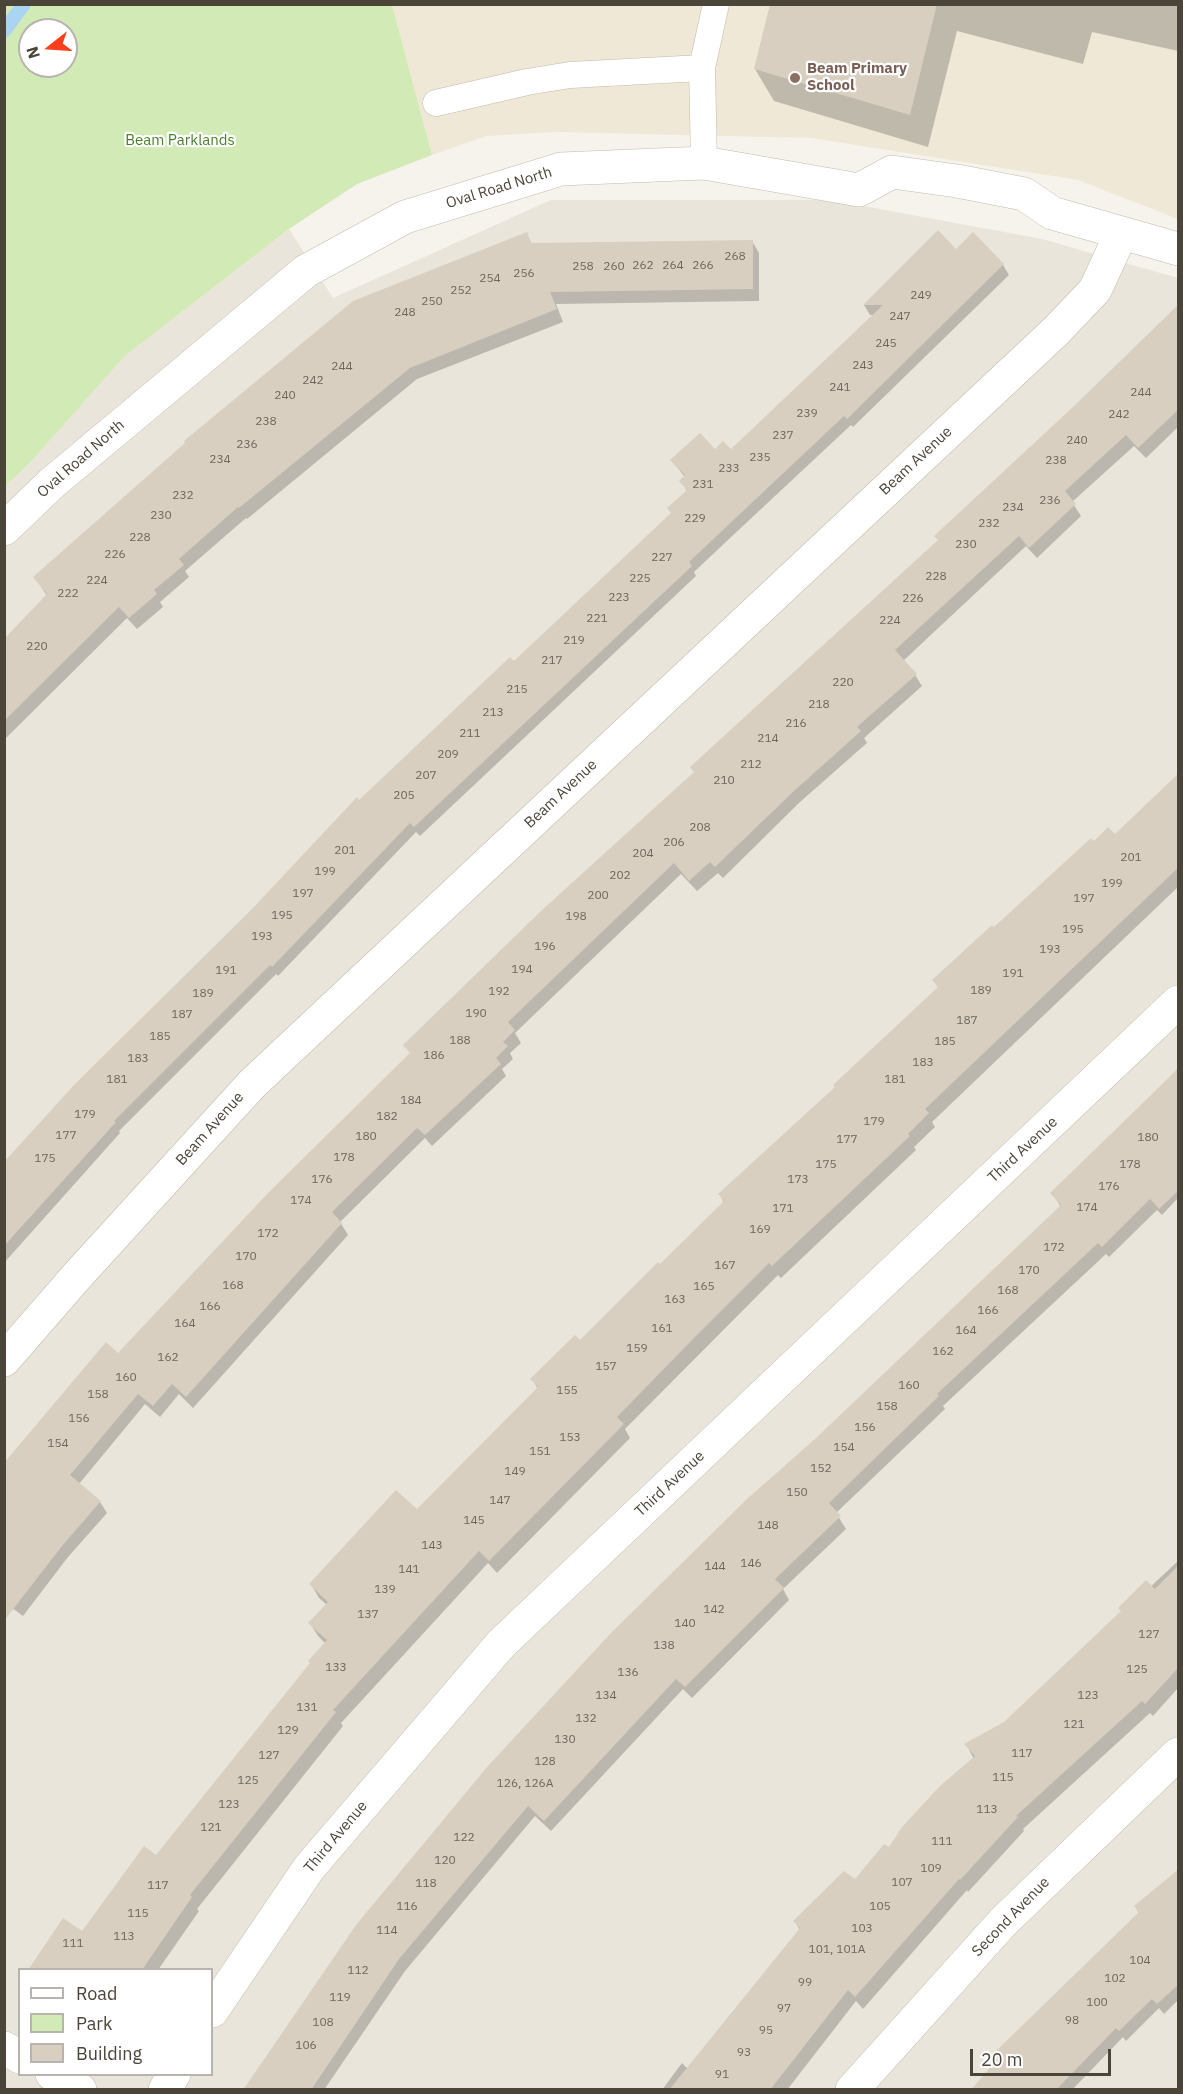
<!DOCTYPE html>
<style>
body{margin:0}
#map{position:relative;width:1183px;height:2094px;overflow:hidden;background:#f6f3ec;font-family:"IBM Plex Sans",sans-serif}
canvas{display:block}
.frame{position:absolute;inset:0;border:6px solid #4b4439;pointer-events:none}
.legend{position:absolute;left:18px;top:1968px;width:195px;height:108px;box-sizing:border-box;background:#fff;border:2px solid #b7b4b0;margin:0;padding:8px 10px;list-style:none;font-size:18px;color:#4b4439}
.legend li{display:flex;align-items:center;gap:12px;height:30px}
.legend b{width:30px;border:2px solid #b7b4b0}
.north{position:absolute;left:18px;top:18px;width:60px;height:60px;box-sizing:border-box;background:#fff;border:2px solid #b7b4b0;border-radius:50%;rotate:253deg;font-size:16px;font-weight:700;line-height:24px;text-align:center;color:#4b4439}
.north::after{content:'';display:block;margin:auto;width:21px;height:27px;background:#fc3f1d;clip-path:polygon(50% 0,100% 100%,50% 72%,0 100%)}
.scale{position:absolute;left:970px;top:2049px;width:141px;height:27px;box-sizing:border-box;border:3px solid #4b4439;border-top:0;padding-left:8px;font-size:18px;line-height:21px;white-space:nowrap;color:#4b4439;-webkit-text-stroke:4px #fff;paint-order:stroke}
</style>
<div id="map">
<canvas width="1183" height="2094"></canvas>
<div class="frame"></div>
<ul class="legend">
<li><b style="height:8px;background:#fff"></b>Road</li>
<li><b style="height:16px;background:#d2eab5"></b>Park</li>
<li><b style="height:16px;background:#d8cfc1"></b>Building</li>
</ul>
<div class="north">N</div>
<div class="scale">20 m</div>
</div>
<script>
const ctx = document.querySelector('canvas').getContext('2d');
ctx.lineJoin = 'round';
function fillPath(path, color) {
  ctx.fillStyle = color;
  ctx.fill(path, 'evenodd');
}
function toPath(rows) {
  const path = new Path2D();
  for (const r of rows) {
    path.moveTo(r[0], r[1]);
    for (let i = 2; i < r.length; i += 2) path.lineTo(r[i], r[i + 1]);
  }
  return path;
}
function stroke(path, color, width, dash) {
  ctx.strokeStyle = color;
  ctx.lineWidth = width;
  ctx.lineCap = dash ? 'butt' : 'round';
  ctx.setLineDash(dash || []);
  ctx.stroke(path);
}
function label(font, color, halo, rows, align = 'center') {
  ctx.font = font + ' "IBM Plex Sans",sans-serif';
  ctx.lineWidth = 4.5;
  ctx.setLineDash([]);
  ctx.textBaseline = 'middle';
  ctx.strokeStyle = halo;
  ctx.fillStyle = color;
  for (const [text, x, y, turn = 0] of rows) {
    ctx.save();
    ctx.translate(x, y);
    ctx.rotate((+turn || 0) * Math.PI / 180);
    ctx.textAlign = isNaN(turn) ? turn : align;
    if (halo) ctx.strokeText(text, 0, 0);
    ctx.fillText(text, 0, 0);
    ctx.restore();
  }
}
const residential = toPath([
 [551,200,831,200,1042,239,1178,278,1178,2089,5,2089,4,486,27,466,125,356,289,229,333,298],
 [20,1970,212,1970,212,2074,20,2074]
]);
const education = toPath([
 [392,5,1178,5,1178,219,1078,180,811,138,555,132,486,136,432,155]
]);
const green = toPath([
 [5,4,392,5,432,155,357,184,289,229,125,356,27,466,5,486],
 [30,30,66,30,66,66,30,66]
]);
const shadow = toPath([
 [771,4,1178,4,1178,51,1092,32,1083,64,957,31,928,147,774,101,755,69],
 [938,232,956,251,973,234,1003,265,1009,275,853,427,851,425,729,539,694,572,696,576,420,836,416,832,278,976,276,974,119,1131,120,1133,4,1263,4,1164,359,802,513,663,672,514,687,491,681,481,685,477,672,461,715,451,731,451,875,315,870,315,864,305],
 [526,234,532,244,752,241,759,253,759,301,556,304,563,322,417,379,247,519,246,518,185,571,189,577,160,602,163,607,137,629,127,618,4,740,4,642,47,596,35,577],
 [1178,306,1178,427,1146,458,1134,446,1072,502,1081,516,1037,558,1026,546,903,661,915,675,922,686,864,738,867,743,800,802,723,878,718,873,697,891,681,874,515,1033,521,1043,510,1053,513,1059,502,1069,506,1076,432,1146,425,1138,340,1222,348,1235,193,1408,179,1394,160,1417,145,1404,79,1484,100,1502,107,1513,68,1557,23,1616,4,1602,118,1355,695,773,939,541],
 [1178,775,1178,887,932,1122,935,1127,914,1147,916,1150,781,1278,778,1275,625,1429,630,1438,497,1573,488,1563,341,1723,343,1726,197,1909,199,1911,158,1970,29,1970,82,1933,156,1857,326,1644,318,1636,310,1623,327,1605,319,1598,311,1584,417,1511,538,1389,532,1379,580,1342,660,1266,724,1203,720,1195,836,1087,939,988,934,980,1094,843,1114,836],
 [1178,1069,1178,1198,1162,1215,1157,1210,1109,1257,1106,1254,943,1406,945,1409,836,1513,846,1529,783,1589,789,1600,692,1698,683,1689,551,1831,535,1816,405,1971,324,2090,245,2090,816,1440,1061,1207,1052,1193],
 [1178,1561,1178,1688,1153,1716,1150,1713,1023,1829,1024,1831,968,1892,967,1890,863,2009,856,2001,787,2090,662,2090,682,2063,688,2069,800,1931,795,1921,855,1881,889,1850,974,1759,966,1744,1005,1723],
 [1178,1871,1178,2000,1164,2014,1159,2008,1126,2041,1123,2037,1072,2090,972,2090,999,2060,995,2054,1139,1913,1135,1906]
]);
const stream = toPath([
 [4,31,24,4]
]);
const building = toPath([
 [770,4,937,4,910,115,754,69],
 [938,230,956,249,973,232,1004,264,847,419,844,416,724,529,689,562,692,566,414,827,410,823,272,967,270,965,114,1121,116,1122,4,1246,4,1162,75,1084,253,908,357,797,359,800,510,657,514,661,671,513,667,508,687,490,679,481,685,475,670,460,700,433,715,449,723,441,731,449,883,305,863,305],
 [527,232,531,243,753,240,753,289,550,292,557,309,410,368,239,508,238,507,179,559,184,565,154,590,157,594,129,618,119,607,4,721,4,639,47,594,33,577,185,443,184,441,353,301],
 [1179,304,1179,409,1138,448,1126,435,1065,491,1076,504,1029,548,1019,536,895,650,917,674,857,727,861,731,794,791,715,867,710,862,689,881,674,863,508,1022,515,1030,503,1042,508,1046,496,1058,501,1064,425,1135,417,1128,332,1212,342,1223,186,1397,172,1384,153,1406,138,1394,70,1475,101,1501,62,1546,4,1621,4,1463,106,1342,118,1353,269,1192,410,1053,403,1045,541,911,694,772,690,767,938,540,934,536,1073,407],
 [1179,773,1179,867,925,1109,929,1113,908,1134,910,1136,772,1266,769,1263,693,1339,617,1417,624,1424,489,1561,479,1551,333,1710,336,1712,190,1895,192,1897,142,1970,28,1970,63,1918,82,1931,144,1846,156,1855,310,1663,308,1661,327,1640,308,1623,328,1602,309,1584,396,1490,417,1509,538,1387,530,1379,575,1335,580,1340,658,1262,660,1264,724,1201,718,1194,835,1087,833,1085,938,987,932,980,992,925,994,927,1091,838,1094,841,1108,827,1115,834],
 [1179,1068,1179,1190,1159,1209,1150,1199,1102,1247,1098,1243,937,1394,939,1396,829,1503,841,1516,775,1579,784,1588,685,1687,676,1679,544,1821,528,1806,399,1959,311,2090,243,2090,356,1925,488,1766,611,1633,747,1499,815,1439,1061,1205,1050,1193],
 [1179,1565,1179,1667,1145,1704,1142,1701,1016,1816,1018,1817,960,1880,959,1879,855,1997,848,1990,770,2090,669,2090,800,1928,793,1921,844,1871,855,1879,884,1844,889,1847,902,1827,941,1785,975,1756,964,1744,1004,1722,1121,1611,1118,1608,1146,1580,1155,1589],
 [1179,1869,1179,1984,1157,2004,1152,1999,1119,2031,1116,2028,1056,2090,971,2090,998,2058,994,2053,1139,1912,1134,1906]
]);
const service = toPath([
 [436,103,527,82,570,75,702,68],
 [704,163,702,68,716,4]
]);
const minor = toPath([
 [4,529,52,483,306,271,405,217,561,169,704,163,859,190,892,172,957,181,1024,194,1052,213,1178,249],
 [4,1360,77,1276,252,1084,1056,331,1095,290,1121,234],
 [212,2011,309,1868,501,1644,1178,1002],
 [4,2048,20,2057],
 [52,2074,80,2090],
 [165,2090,174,2074],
 [852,2090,1003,1922,1178,1754]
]);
const markers = [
 [795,78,6,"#8d6e63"]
];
const numberNames = [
 ["268",735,257],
 ["262",643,266],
 ["264",673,266],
 ["266",703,266],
 ["258",583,267],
 ["260",614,267],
 ["256",524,274],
 ["254",490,279],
 ["252",461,291],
 ["249",921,296],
 ["250",432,302],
 ["248",405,313],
 ["247",900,317],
 ["245",886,344],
 ["243",863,366],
 ["244",342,367],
 ["242",313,381],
 ["241",840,388],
 ["244",1141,393],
 ["240",285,396],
 ["239",807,414],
 ["242",1119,415],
 ["238",266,422],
 ["237",783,436],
 ["240",1077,441],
 ["236",247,445],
 ["235",760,458],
 ["234",220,460],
 ["238",1056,461],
 ["233",729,469],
 ["231",703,485],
 ["232",183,496],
 ["236",1050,501],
 ["234",1013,508],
 ["230",161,516],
 ["229",695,519],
 ["232",989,524],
 ["228",140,538],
 ["230",966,545],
 ["226",115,555],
 ["227",662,558],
 ["228",936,577],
 ["225",640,579],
 ["224",97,581],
 ["222",68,594],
 ["223",619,598],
 ["226",913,599],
 ["221",597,619],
 ["224",890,621],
 ["219",574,641],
 ["220",37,647],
 ["217",552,661],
 ["220",843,683],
 ["215",517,690],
 ["218",819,705],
 ["213",493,713],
 ["216",796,724],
 ["211",470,734],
 ["214",768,739],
 ["209",448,755],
 ["212",751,765],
 ["207",426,776],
 ["210",724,781],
 ["205",404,796],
 ["208",700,828],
 ["206",674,843],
 ["201",345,851],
 ["204",643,854],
 ["201",1131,858],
 ["199",325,872],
 ["202",620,876],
 ["199",1112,884],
 ["197",303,894],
 ["200",598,896],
 ["197",1084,899],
 ["195",282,916],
 ["198",576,917],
 ["195",1073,930],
 ["193",262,937],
 ["196",545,947],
 ["193",1050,950],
 ["194",522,970],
 ["191",226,971],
 ["191",1013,974],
 ["189",981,991],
 ["192",499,992],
 ["189",203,994],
 ["190",476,1014],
 ["187",182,1015],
 ["187",967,1021],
 ["185",160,1037],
 ["188",460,1041],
 ["185",945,1042],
 ["186",434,1056],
 ["183",138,1059],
 ["183",923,1063],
 ["181",117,1080],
 ["181",895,1080],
 ["184",411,1101],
 ["179",85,1115],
 ["182",387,1117],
 ["179",874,1122],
 ["177",66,1136],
 ["180",366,1137],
 ["180",1148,1138],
 ["177",847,1140],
 ["178",344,1158],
 ["175",45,1159],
 ["175",826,1165],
 ["178",1130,1165],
 ["176",322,1180],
 ["173",798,1180],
 ["176",1109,1187],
 ["174",301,1201],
 ["174",1087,1208],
 ["171",783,1209],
 ["169",760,1230],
 ["172",268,1234],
 ["172",1054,1248],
 ["170",246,1257],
 ["167",725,1266],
 ["170",1029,1271],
 ["168",233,1286],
 ["165",704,1287],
 ["168",1008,1291],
 ["163",675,1300],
 ["166",210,1307],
 ["166",988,1311],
 ["164",185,1324],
 ["161",662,1329],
 ["164",966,1331],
 ["159",637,1349],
 ["162",943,1352],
 ["162",168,1358],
 ["157",606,1367],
 ["160",126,1378],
 ["160",909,1386],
 ["155",567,1391],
 ["158",98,1395],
 ["158",887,1407],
 ["156",79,1419],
 ["156",865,1428],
 ["153",570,1438],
 ["154",58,1444],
 ["154",844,1448],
 ["151",540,1452],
 ["152",821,1469],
 ["149",515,1472],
 ["150",797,1493],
 ["147",500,1501],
 ["145",474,1521],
 ["148",768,1526],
 ["143",432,1546],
 ["146",751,1564],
 ["144",715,1567],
 ["141",409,1570],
 ["139",385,1590],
 ["142",714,1610],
 ["137",368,1615],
 ["140",685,1624],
 ["127",1149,1635],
 ["138",664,1646],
 ["133",336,1668],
 ["125",1137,1670],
 ["136",628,1673],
 ["134",606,1696],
 ["123",1088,1696],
 ["131",307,1708],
 ["132",586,1719],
 ["121",1074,1725],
 ["129",288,1731],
 ["130",565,1740],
 ["117",1022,1754],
 ["127",269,1756],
 ["128",545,1762],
 ["115",1003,1778],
 ["125",248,1781],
 ["126, 126A",525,1784],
 ["123",229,1805],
 ["113",987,1810],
 ["121",211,1828],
 ["122",464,1838],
 ["111",942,1842],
 ["120",445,1861],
 ["109",931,1869],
 ["107",902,1883],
 ["118",426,1884],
 ["117",158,1886],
 ["116",407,1907],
 ["105",880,1907],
 ["115",138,1914],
 ["103",862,1929],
 ["114",387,1931],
 ["113",124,1937],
 ["111",73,1944],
 ["101, 101A",837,1950],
 ["104",1140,1961],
 ["112",358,1971],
 ["102",1115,1979],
 ["99",805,1983],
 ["119",340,1998],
 ["100",1097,2003],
 ["97",784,2009],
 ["98",1072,2021],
 ["108",323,2023],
 ["95",766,2031],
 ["106",306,2046],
 ["93",744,2053],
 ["91",722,2075]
];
const educationNames = [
 ["Beam Primary",807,69],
 ["School",807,86]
];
const parkNames = [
 ["Beam Parklands",180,141]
];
const streetNames = [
 ["Oval Road North",499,188,-17],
 ["Oval Road North",81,459,-41],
 ["Beam Avenue",916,461,-43],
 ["Beam Avenue",561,794,-43],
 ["Beam Avenue",210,1129,-48],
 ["Third Avenue",1023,1150,-43],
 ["Third Avenue",670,1484,-43],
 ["Third Avenue",336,1837,-50],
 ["Second Avenue",1011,1917,-46]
];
fillPath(residential, '#eae5da');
fillPath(education, '#efe8d6');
fillPath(green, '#d2eab5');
fillPath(shadow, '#0003');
stroke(stream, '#a9d4f2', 14);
fillPath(building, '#d8cfc1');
stroke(service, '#c2bbae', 27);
stroke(minor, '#c2bbae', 34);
stroke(service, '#fff', 26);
stroke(minor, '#fff', 33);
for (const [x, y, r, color] of markers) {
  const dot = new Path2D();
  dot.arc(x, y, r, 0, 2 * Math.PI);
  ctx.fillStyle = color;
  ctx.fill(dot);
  stroke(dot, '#fff', 2);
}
label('12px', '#6e675b', null, numberNames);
label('bold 15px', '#785e54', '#fff', educationNames, 'left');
label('15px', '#4a7f2a', '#fff', parkNames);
label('15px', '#4b4439', '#fff', streetNames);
</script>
